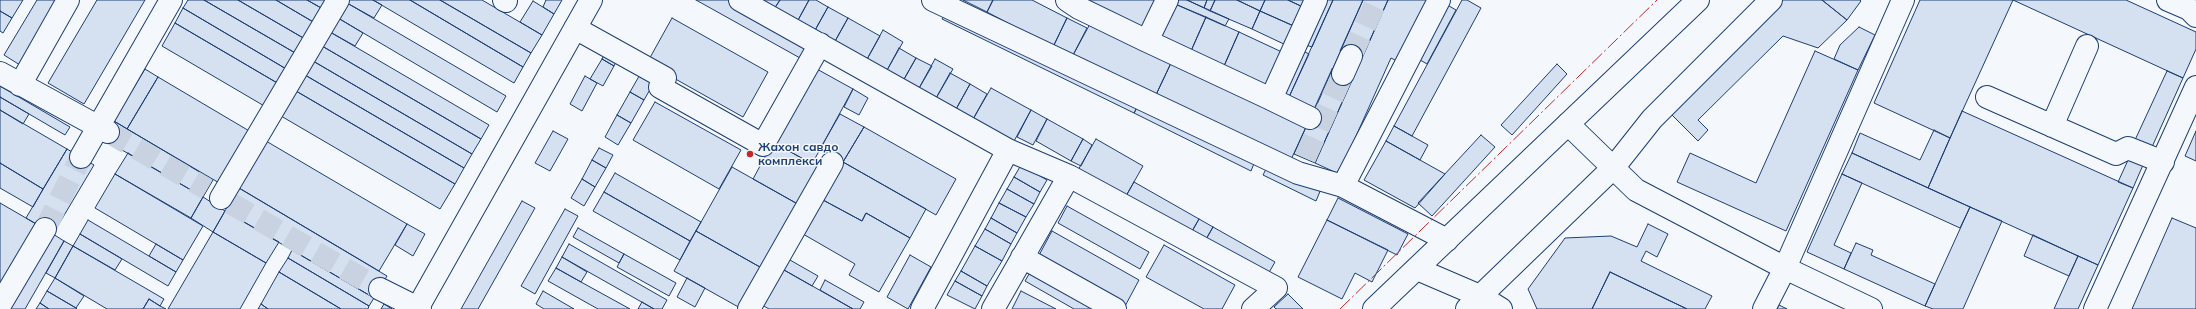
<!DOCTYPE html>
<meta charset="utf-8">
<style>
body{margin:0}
canvas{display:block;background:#f4f7fb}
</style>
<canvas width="2196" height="309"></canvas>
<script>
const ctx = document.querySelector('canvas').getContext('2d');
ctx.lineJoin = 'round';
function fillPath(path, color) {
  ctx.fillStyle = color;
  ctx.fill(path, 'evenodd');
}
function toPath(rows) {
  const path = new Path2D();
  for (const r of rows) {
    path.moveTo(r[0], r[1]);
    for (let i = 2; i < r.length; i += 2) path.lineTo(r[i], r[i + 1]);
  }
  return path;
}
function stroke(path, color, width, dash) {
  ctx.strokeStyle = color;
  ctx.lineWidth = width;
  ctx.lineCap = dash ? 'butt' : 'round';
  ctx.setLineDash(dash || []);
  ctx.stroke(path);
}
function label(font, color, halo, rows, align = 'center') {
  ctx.font = font + ' Mulish,sans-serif';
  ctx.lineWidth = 3;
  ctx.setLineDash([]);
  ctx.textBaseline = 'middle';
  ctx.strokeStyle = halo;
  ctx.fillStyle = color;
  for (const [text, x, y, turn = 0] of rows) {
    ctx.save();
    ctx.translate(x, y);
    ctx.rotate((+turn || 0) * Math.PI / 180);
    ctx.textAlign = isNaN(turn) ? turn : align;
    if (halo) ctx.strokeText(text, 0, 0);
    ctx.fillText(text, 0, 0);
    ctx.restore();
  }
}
const building = toPath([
 [0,0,23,0,12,18,0,11,0,0],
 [37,0,58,0,20,65,4,55,37,0],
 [97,0,145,0,84,104,48,83,97,0],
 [188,0,204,0,297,54,288,70,183,8,188,0],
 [204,0,238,0,305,39,297,54,204,0],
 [238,0,276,0,315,23,305,39,238,0],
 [276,0,307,0,323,9,315,23,276,0],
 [307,0,328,0,323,9,307,0],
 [349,0,373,0,382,5,374,18,347,3,349,0],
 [373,0,410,0,523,67,514,83,373,0],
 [410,0,440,0,531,53,523,67,410,0],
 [440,0,482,0,542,35,531,53,440,0],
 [546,0,562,0,554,14,543,7,546,0],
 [696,0,728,0,807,44,800,58,696,0],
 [758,0,780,0,774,9,758,0],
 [780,0,809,0,797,22,774,9,780,0],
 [809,0,816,0,828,7,814,32,797,22,809,0],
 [963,0,993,0,987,12,963,0],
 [993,0,1032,0,1067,18,1053,47,987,12,993,0],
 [1082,0,1158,0,1143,30,1082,0],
 [1177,0,1187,0,1229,19,1225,26,1175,4,1177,0],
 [1187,0,1207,0,1204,8,1187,0],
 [1207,0,1215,0,1210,11,1204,8,1207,0],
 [1215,0,1237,0,1260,11,1252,29,1210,11,1215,0],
 [1237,0,1265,0,1260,11,1237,0],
 [1265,0,1288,0,1305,8,1296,27,1260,11,1265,0],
 [1288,0,1308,0,1305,8,1288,0],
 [1323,0,1333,0,1312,47,1303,44,1323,0],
 [1333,0,1363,0,1315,109,1289,97,1333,0],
 [1363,0,1388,0,1361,60,1340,51,1363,0],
 [1388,0,1432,0,1403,64,1391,58,1339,174,1315,163,1388,0],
 [1462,0,1467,0,1481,8,1412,136,1394,126,1462,0],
 [1781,0,1822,0,1847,20,1818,48,1783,36,1698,120,1708,130,1698,141,1668,111,1781,0],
 [1822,0,1860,0,1861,1,1847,20,1822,0],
 [1920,0,2013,0,1950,138,1874,103,1920,0],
 [2013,0,2126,0,2196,32,2196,49,2183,78,2013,0],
 [533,1,554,14,542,35,520,22,533,1],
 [347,3,506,96,497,112,338,18,347,3],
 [1444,3,1456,10,1427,64,1415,57,1444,3],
 [1175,4,1206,17,1191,51,1160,37,1175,4],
 [828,7,848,18,834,43,814,32,828,7],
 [183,8,288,70,279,84,175,23,183,8],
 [947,10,1139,104,1134,113,942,19,947,10],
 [0,11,12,18,3,33,0,31,0,11],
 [1260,11,1296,27,1288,46,1252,29,1260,11],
 [1206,17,1239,32,1224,66,1191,51,1206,17],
 [338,18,363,33,355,46,330,32,338,18],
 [672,18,768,72,743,117,647,63,672,18],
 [848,18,880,36,866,61,834,43,848,18],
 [1067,18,1087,28,1072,57,1053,47,1067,18],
 [1091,22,1171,63,1154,99,1072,57,1091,22],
 [175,23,279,84,266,107,162,46,175,23],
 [1859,27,1875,35,1858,70,1834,59,1840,45,1859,27],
 [883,30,903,42,886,72,866,61,883,30],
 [330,32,489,125,481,139,322,46,330,32],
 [1239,32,1284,53,1269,86,1224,66,1239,32],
 [322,46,481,139,472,154,313,61,322,46],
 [899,48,916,58,903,81,886,72,899,48],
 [1301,50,1309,54,1289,97,1281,93,1301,50],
 [1815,51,1858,70,1786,231,1677,182,1690,153,1756,183,1815,51],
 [605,53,617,60,614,66,602,59,605,53],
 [916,58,932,66,918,90,903,81,916,58],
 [602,59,614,66,603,86,590,79,602,59],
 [935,59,953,69,935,100,918,90,935,59],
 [313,61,472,154,464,168,305,75,313,61],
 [1171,63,1306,127,1289,164,1154,99,1171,63],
 [1557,64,1567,74,1512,135,1501,125,1557,64],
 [815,68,853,89,812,164,773,142,815,68],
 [145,69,158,77,127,129,114,121,145,69],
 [1332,69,1353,78,1315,163,1294,154,1332,69],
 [642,71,656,79,644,100,630,92,642,71],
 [2167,71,2183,78,2152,147,2135,140,2167,71],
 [950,73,970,84,955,111,935,100,950,73],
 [305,75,464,168,455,184,296,91,305,75],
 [585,76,597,83,582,111,570,104,585,76],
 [158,77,251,132,221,184,127,129,158,77],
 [970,84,987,94,972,121,955,111,970,84],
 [0,86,70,127,65,135,0,97,0,86],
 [991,88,1031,110,1013,143,972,121,991,88],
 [853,89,868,98,859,115,844,107,853,89],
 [296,91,455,184,440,209,281,116,296,91],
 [630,92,644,100,631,123,617,115,630,92],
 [0,97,29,114,23,124,0,110,0,97],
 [655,102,741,150,719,189,633,140,655,102],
 [1139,104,1255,161,1251,171,1134,113,1139,104],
 [0,110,67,149,43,189,0,163,0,110],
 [1031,110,1047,119,1033,145,1017,137,1031,110],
 [1962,111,2133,188,2098,265,1928,188,1962,111],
 [840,114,864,127,843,162,820,149,840,114],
 [617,115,631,123,618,145,605,137,617,115],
 [1047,119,1083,139,1071,161,1036,141,1047,119],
 [114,121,213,180,203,197,103,139,114,121],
 [1394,126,1428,145,1420,160,1386,141,1394,126],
 [864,127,956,179,936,215,843,162,864,127],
 [1934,130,1950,138,1928,188,1852,153,1860,133,1920,160,1934,130],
 [553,131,568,139,550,171,535,163,553,131],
 [2196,131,2196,161,2185,156,2196,131],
 [1481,135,1495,147,1432,216,1418,203,1481,135],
 [1083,139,1092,145,1081,166,1071,161,1083,139],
 [1096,139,1143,166,1126,196,1078,170,1096,139],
 [266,141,407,224,379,271,239,188,266,141],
 [1386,141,1445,174,1415,208,1364,180,1386,141],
 [773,142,823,170,803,207,753,179,773,142],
 [599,148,613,155,606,168,592,160,599,148],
 [67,149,94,165,53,234,26,218,67,149],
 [128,153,203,197,191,218,115,174,128,153],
 [1852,153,1970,207,1960,228,1842,174,1852,153],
 [2129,158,2143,165,2133,188,2118,182,2129,158],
 [592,160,606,168,595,187,582,179,592,160],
 [843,162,926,209,910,238,866,213,862,221,823,200,843,162],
 [0,163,43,189,33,207,0,188,0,163],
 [1269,163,1321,189,1316,201,1263,175,1269,163],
 [1021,165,1047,180,1040,192,1014,177,1021,165],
 [732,167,803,207,767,271,696,231,732,167],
 [615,173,701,222,690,241,604,192,615,173],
 [115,174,203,226,183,260,95,208,115,174],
 [1842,174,1862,183,1834,245,1851,253,1844,269,1807,252,1842,174],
 [1014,177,1040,192,1034,204,1007,189,1014,177],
 [582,179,595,187,584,206,571,198,582,179],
 [1134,182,1199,219,1191,233,1126,196,1134,182],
 [239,188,387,276,374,298,225,211,239,188],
 [1007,189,1034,204,1026,217,999,203,1007,189],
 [604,192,690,241,680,260,593,211,604,192],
 [203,197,225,211,213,232,191,218,203,197],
 [1338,198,1408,234,1397,255,1327,220,1338,198],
 [823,200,862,221,866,213,910,238,879,292,849,275,855,264,803,234,823,200],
 [522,201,535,208,478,309,461,309,522,201],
 [0,203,38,225,0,290,0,203],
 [999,203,1026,217,1017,233,991,218,999,203],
 [1067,206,1149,252,1140,269,1058,223,1067,206],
 [1970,207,2002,221,1963,309,1933,309,1925,306,1970,207],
 [565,209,578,216,535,294,521,286,565,209],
 [225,211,279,242,266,263,213,232,225,211],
 [991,218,1017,233,1011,244,985,229,991,218],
 [2172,218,2196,228,2196,309,2132,309,2172,218],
 [1199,219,1213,227,1205,241,1191,233,1199,219],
 [88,220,176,272,168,286,80,234,88,220],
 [1327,220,1388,250,1372,282,1355,273,1342,299,1298,277,1327,220],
 [407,224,425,234,413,256,395,245,407,224],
 [1648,224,1668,234,1657,257,1646,251,1641,261,1712,296,1705,309,1687,309,1610,272,1592,309,1537,309,1528,289,1565,238,1611,236,1637,247,1648,224],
 [1213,227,1275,262,1267,276,1205,241,1213,227],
 [578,228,624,254,619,263,573,237,578,228],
 [985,229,1011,244,1002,261,975,246,985,229],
 [696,231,767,271,742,309,674,271,696,231],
 [1052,231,1139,280,1124,308,1037,259,1052,231],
 [213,232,266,263,240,309,168,309,213,232],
 [53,234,64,241,25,309,10,309,53,234],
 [80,234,122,259,115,270,73,246,80,234],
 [2033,235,2078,256,2069,276,2024,256,2033,235],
 [64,241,73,246,55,278,46,273,64,241],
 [1856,243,1873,250,1871,255,1935,284,1925,306,1844,269,1856,243],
 [156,244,183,260,176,272,149,256,156,244],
 [569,244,667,300,662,309,654,309,562,257,569,244],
 [1164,245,1235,285,1222,309,1204,309,1146,277,1164,245],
 [73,246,164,299,160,306,149,299,143,309,107,309,55,278,73,246],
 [975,246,1002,261,987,286,961,271,975,246],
 [292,250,374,298,369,306,288,258,292,250],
 [624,254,676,283,669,296,617,267,624,254],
 [910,255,931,267,908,309,887,297,910,255],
 [783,256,818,276,812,286,777,266,783,256],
 [2078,256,2098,265,2078,309,2054,309,2078,256],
 [562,257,587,272,581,282,556,268,562,257],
 [288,258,369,306,368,309,341,309,279,272,288,258],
 [777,266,853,309,769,309,757,302,777,266],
 [556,268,581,282,630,309,598,309,548,281,556,268],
 [1032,269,1098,309,1074,309,1025,281,1032,269],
 [961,271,987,286,982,296,955,281,961,271],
 [279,272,341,309,268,309,261,304,279,272],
 [1610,272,1687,309,1592,309,1610,272],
 [55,278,84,296,76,308,47,291,55,278],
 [687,278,705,288,695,307,677,297,687,278],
 [825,280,864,302,860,309,853,309,820,290,825,280],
 [955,281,982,296,975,309,947,295,955,281],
 [47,291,76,308,77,309,49,309,40,303,47,291],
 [543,291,574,309,544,309,536,304,543,291],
 [1021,291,1056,309,1012,309,1021,291],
 [1288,294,1303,309,1276,309,1274,307,1288,294],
 [149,299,160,306,166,309,143,309,149,299],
 [642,302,654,309,638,309,642,302],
 [40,303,49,309,36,309,40,303],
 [261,304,268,309,258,309,261,304],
 [384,304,392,309,381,309,384,304],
 [1779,305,1787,309,1777,309,1779,305]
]);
const minorTunnel = toPath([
 [1351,56,1377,0],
 [108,132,207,189],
 [1305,158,1343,74],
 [230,203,380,289],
 [45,229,81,157]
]);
const minor = toPath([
 [504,0,506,1],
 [740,0,1008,150,1069,176,1276,288,1253,309],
 [933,0,1298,173,1343,186,1447,240],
 [1067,0,1079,8,1147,41],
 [1167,0,1147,41,1271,99,1316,0],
 [2168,0,2189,9,2196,16],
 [575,28,665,78,660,87,763,145,820,44],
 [0,73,108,132],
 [1343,74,1351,56],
 [20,85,68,0],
 [1987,97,2116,154,2128,148,2163,162],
 [1271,99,1310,118],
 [1568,124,1636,190,1785,268,1871,309],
 [2052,126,2087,46],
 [81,157,171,0],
 [1343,186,1439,0],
 [221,198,338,0],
 [1022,257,1115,309],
 [1417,269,1480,296,1501,309],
 [380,289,420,309],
 [0,305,45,229],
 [417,309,591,0],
 [749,309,832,163],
 [922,309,1008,150],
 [993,309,1069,176],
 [1467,309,1614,167,1652,119,1771,0],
 [1764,309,1785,268,1903,0],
 [2095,309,2196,87]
]);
const major = toPath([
 [1374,309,1698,0]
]);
const power = toPath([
 [1340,309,1657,0]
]);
const markers = [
 [750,154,4,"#c62828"]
];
const poiNames = [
 ["Жахон савдо",758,147],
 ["комплекси",758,161]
];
fillPath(building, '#d5e0f0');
stroke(building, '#1d3f73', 1);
stroke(minorTunnel, '#c9d2e0', 22, [22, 11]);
stroke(minor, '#1d3f73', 24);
stroke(major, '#1d3f73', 24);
stroke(minor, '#f4f7fb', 22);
stroke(major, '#f4f7fb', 22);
stroke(power, '#c62828', 1, [14, 3, 2, 3]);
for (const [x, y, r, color] of markers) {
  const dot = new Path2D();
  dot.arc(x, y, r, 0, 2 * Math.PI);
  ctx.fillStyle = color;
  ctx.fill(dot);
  stroke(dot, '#f4f7fb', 1.5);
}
label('bold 12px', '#1d3f73', '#f4f7fb', poiNames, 'left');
</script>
